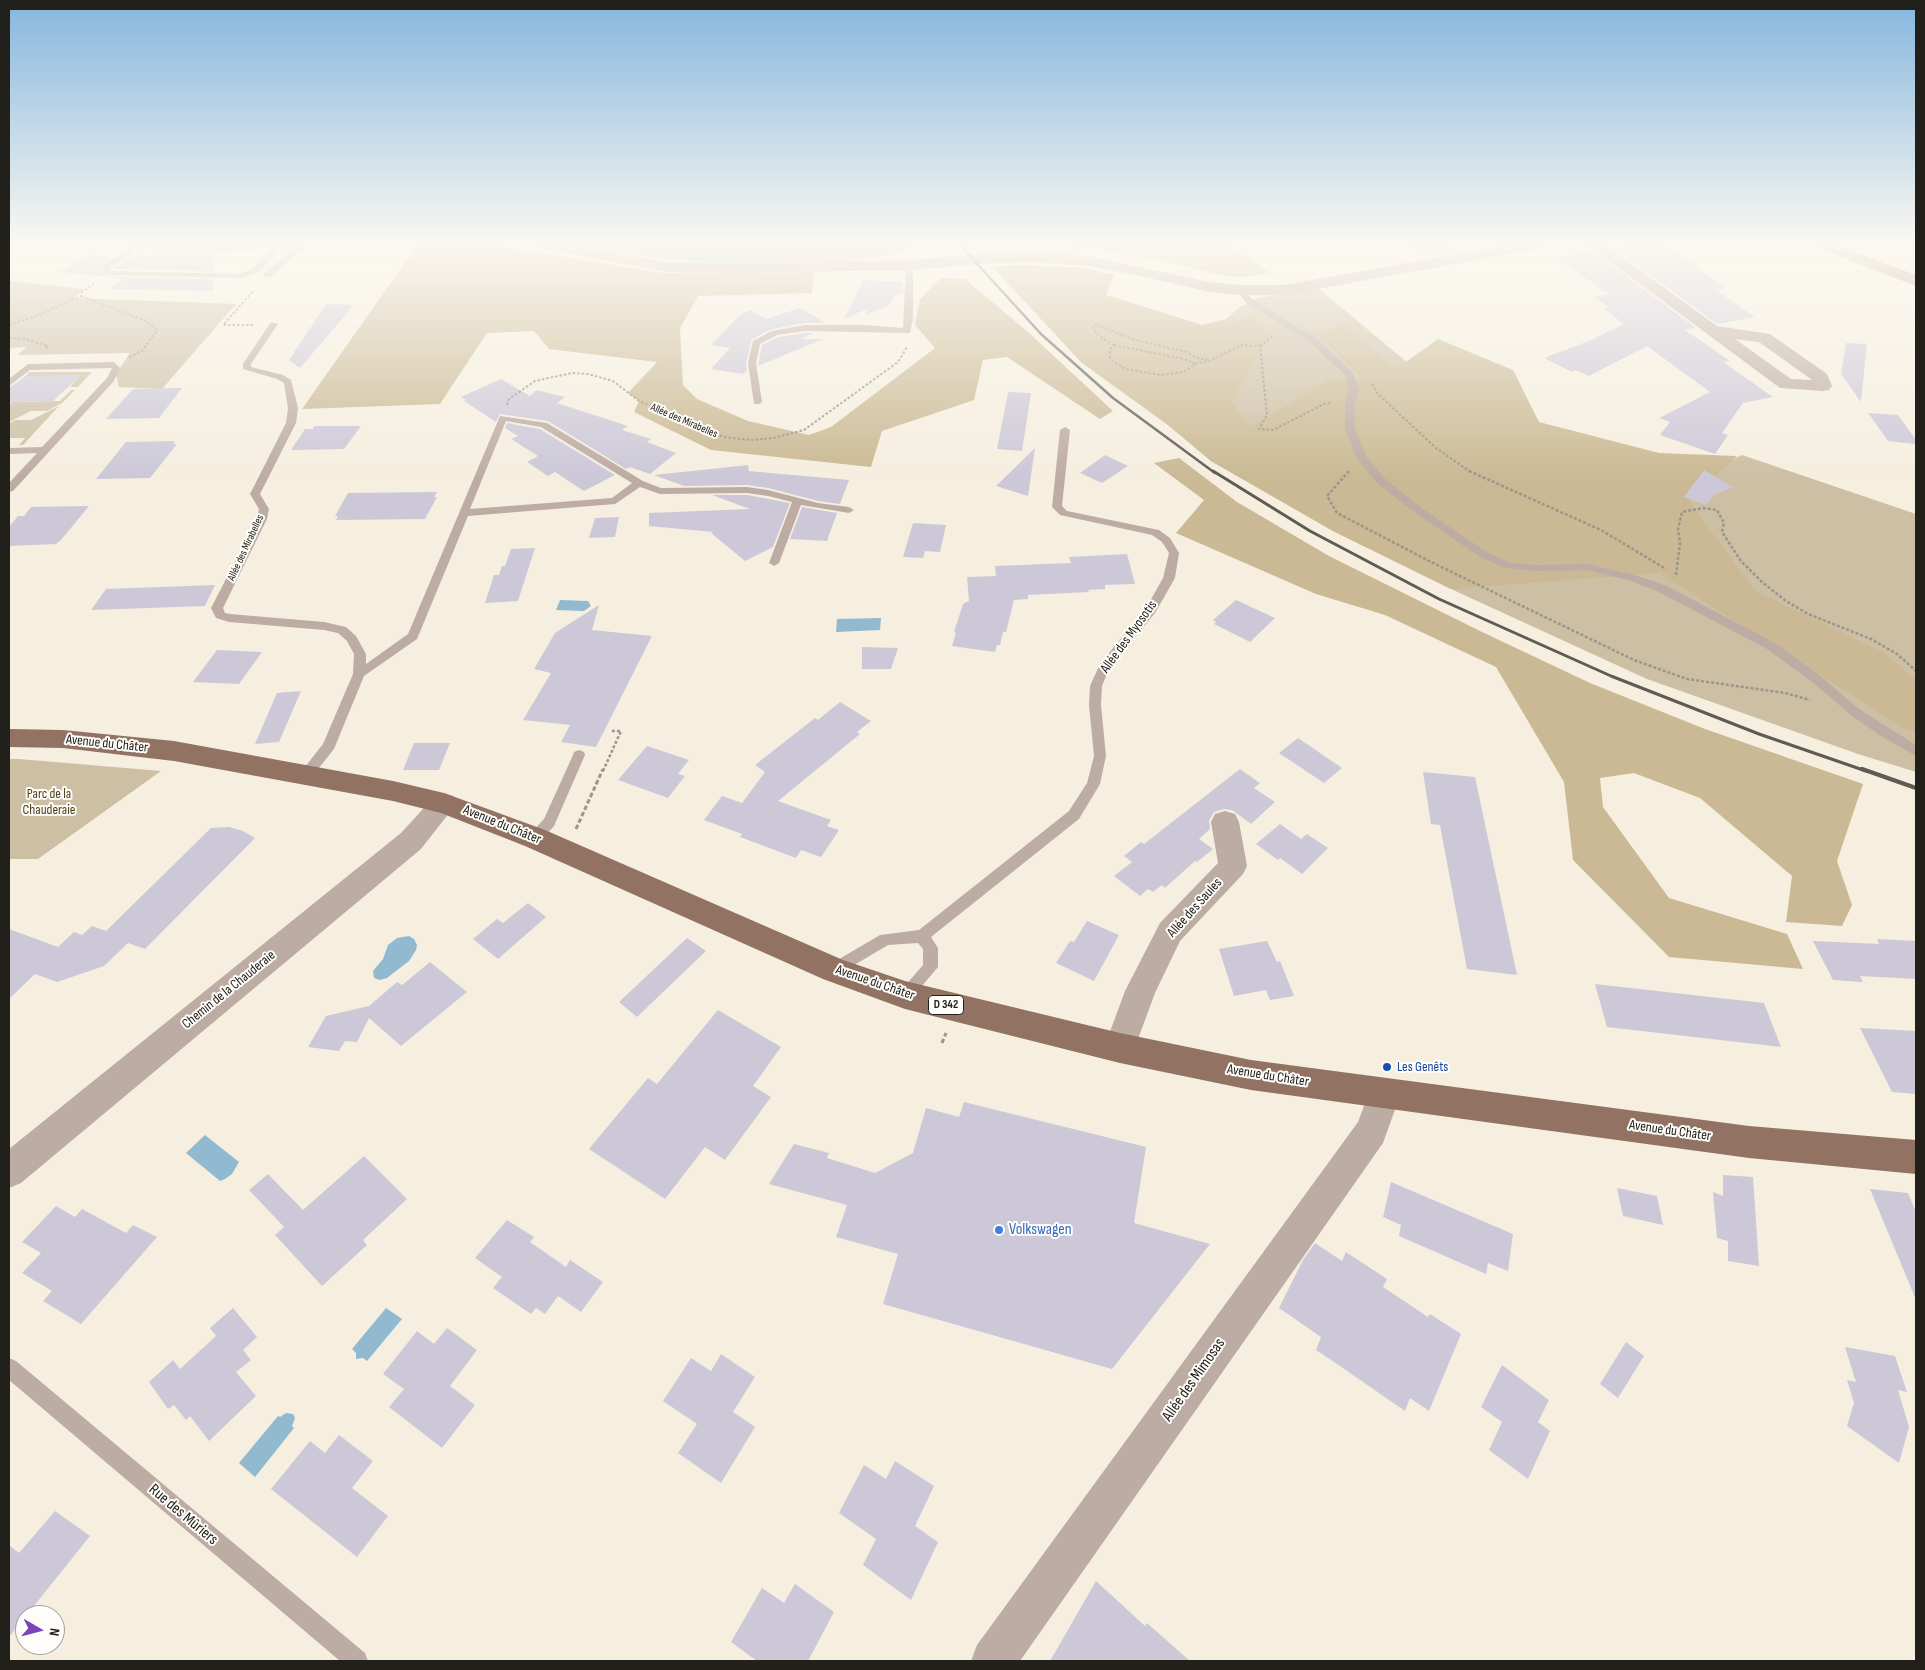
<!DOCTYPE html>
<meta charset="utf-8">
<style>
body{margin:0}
#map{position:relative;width:1925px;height:1670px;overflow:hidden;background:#f6efe0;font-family:"Sofia Sans Condensed",sans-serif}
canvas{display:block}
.frame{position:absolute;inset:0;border:10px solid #22201a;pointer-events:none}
.north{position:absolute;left:15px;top:1605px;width:50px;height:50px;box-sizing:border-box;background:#fefdfa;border:1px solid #a6a5a0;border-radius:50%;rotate:98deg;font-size:14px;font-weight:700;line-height:20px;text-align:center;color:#22201a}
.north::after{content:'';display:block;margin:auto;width:18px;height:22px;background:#7c43ba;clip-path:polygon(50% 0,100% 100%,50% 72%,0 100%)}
</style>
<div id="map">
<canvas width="1925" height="1670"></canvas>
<div class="frame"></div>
<div class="north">N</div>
</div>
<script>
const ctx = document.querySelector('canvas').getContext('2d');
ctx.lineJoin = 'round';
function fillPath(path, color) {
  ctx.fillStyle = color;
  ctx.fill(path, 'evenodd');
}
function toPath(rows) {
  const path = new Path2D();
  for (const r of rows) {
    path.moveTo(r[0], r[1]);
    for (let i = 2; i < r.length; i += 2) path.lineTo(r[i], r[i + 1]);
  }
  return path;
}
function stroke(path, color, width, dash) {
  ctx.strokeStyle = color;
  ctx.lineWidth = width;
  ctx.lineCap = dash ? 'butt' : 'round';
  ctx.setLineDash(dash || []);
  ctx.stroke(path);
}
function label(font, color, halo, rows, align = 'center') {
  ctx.font = font + ' "Sofia Sans Condensed",sans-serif';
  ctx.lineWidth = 4;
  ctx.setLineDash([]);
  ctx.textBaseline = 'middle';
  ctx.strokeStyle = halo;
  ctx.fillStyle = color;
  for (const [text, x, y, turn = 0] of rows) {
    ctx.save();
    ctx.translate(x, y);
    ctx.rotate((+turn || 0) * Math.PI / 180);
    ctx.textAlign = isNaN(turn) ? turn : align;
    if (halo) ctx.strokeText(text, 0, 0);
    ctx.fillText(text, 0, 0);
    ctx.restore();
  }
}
const green = toPath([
 [1062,244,1231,244,1269,273,1242,277,1224,276,1164,261],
 [1025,265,1085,268,1114,275,1106,295,1202,325,1226,319,1241,306,1259,298,1318,288,1432,383,1624,513,1742,455,1916,514,1916,772,1858,754,1647,679,1451,589,1333,531,1211,461,1168,425,1081,362,992,266],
 [9,281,84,289,74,298,236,304,162,389,119,387,116,374,130,353,18,355,26,347,9,348],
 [29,372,92,372,78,387,70,387,80,375,25,377],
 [71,390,75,390,62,403,47,411,31,411,9,422,9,405,12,402,60,401],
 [59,406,23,445,19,445,25,438,9,438,9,424,15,420,31,420],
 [9,759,19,759,161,771,38,859,9,859]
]);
const forest = toPath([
 [418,244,488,244,662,273,814,272,812,293,698,296,680,328,683,385,697,399,748,421,809,435,831,427,935,348,915,325,920,299,941,278,965,279,1028,332,1113,411,1100,419,1007,357,983,360,974,400,882,431,871,467,711,450,634,412,639,401,628,393,657,362,549,349,534,331,487,333,440,404,302,409],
 [567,244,919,244,879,258,833,261,726,262,662,259],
 [1025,265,1085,268,1114,275,1106,295,1202,325,1252,318,1272,333,1231,401,1250,427,1328,380,1364,381,1316,333,1345,326,1396,369,1438,339,1513,370,1539,422,1659,453,1737,456,1689,501,1754,590,1881,651,1916,680,1916,732,1907,730,1659,573,1451,589,1333,531,1211,461,1168,425,1081,362,992,266],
 [1179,458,1237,502,1329,556,1480,631,1590,683,1705,729,1863,784,1837,861,1852,905,1842,926,1786,922,1792,876,1700,798,1634,773,1600,778,1603,807,1669,898,1787,934,1803,969,1669,957,1573,860,1564,782,1496,667,1385,615,1316,594,1176,533,1204,500,1154,463]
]);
const water = toPath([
 [560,600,588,601,591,606,584,611,556,610],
 [881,618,880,630,836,632,837,619],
 [409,936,414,939,417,945,416,950,409,961,387,978,380,980,374,978,373,971,383,959,388,945,397,938],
 [205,1135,239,1162,232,1174,225,1179,220,1181,186,1153],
 [386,1308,402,1319,367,1361,363,1358,356,1359,356,1353,352,1349],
 [286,1413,293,1414,295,1418,292,1426,294,1428,255,1477,239,1463,278,1416,280,1417]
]);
const river = toPath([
 [611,244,725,246,860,244,856,250,846,252,725,262,693,261,624,252,614,250,611,244]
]);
const building = toPath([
 [1410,244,1444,244,1455,252,1427,257],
 [1641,244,1662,244,1688,259,1686,259,1698,266,1694,267,1727,288,1716,290,1755,317,1717,324,1613,248],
 [1593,251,1696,328,1685,330,1730,361,1723,362,1773,397,1743,403,1722,433,1728,435,1715,454,1660,435,1670,422,1659,418,1710,392,1647,346,1589,376,1575,370,1572,372,1544,358,1589,341,1624,324,1604,309,1610,308,1594,297,1609,294,1554,257],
 [213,252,213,271,113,269,128,258,133,259,137,255,199,255,202,253],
 [91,254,113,256,100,266,106,277,60,272],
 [109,277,213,279,214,291,109,289,124,279],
 [863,280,903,282,903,292,893,297,889,305,866,315,867,309,844,319],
 [326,304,354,305,300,368,289,360],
 [800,308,826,323,805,323,772,329,752,339,746,363,747,370,743,374,711,369,730,348,711,345,741,314,750,310,766,319],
 [805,333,814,333,801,339,823,339,758,366,762,345,778,337],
 [1846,343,1867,344,1861,402,1841,374],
 [81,375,53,401,9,402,9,388,26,376],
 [501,379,530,396,536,390,565,397,557,403,628,426,622,430,651,439,647,442,676,453,650,474,630,467,626,469,548,421,500,414,496,422,464,401,466,400,461,397],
 [182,388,159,418,106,419,133,389],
 [1008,392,1031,393,1022,451,997,449],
 [1868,413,1898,415,1916,440,1916,444,1888,441],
 [507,423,540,429,615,475,584,491,555,472,548,476,527,462,538,456,511,439,518,436,505,428],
 [314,426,361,426,344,449,291,450,305,429,313,429],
 [175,441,173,444,177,444,150,478,96,479,126,442],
 [1035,448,1028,496,996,486],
 [1105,455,1128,466,1102,483,1080,473],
 [748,465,749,471,849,480,840,504,818,501,768,488,747,485,684,486,654,475],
 [1704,470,1733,487,1714,495,1706,505,1684,497],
 [437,492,434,497,437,497,425,519,336,520,338,516,335,516,348,493],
 [712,495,747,495,790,503,773,547,745,561,711,533,713,532,649,526,649,513,750,509],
 [89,506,61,540,56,544,9,546,9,527,18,516,24,516,31,507],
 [802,507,837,513,827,541,790,539],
 [619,517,615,537,589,538,595,518],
 [913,523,946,525,940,552,925,551,923,558,903,557],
 [535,548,518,601,485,603,494,575,499,575,502,566,505,566,511,549],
 [1127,554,1135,584,1105,585,1105,589,1088,590,1089,592,1028,595,1028,599,1014,600,1006,632,1003,632,1000,645,997,645,995,652,952,646,956,633,954,632,963,604,969,601,967,577,996,576,995,566,1071,563,1069,557],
 [215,585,205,606,91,610,106,589],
 [1236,600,1275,618,1250,642,1214,624,1216,622,1213,620],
 [599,605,592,630,652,636,596,747,561,742,570,725,523,720,551,673,534,669,555,633],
 [862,647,898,648,891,669,862,669],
 [217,650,262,652,239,684,193,682],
 [301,691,279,742,255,744,277,693],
 [840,702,871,721,857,732,860,734,778,801,831,820,827,826,839,830,821,857,801,850,796,858,740,837,742,834,704,820,722,796,742,803,765,772,755,765,815,718,818,720],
 [1298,738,1342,768,1324,783,1279,753],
 [414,743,450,743,439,770,403,770],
 [647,746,689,760,678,774,685,776,668,798,618,780],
 [1240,769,1260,783,1254,788,1275,802,1251,824,1232,810,1224,809,1214,812,1209,821,1210,829,1199,839,1213,849,1197,862,1195,861,1165,888,1162,885,1153,892,1148,889,1140,896,1114,876,1132,862,1124,856,1141,842,1144,844],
 [1423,772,1475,777,1517,975,1467,969,1442,836,1440,825,1431,824],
 [1280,824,1301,839,1307,834,1328,848,1302,874,1280,858,1278,860,1256,844],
 [229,827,243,831,255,838,145,949,128,943,104,966,57,982,35,974,9,999,9,929,58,947,74,932,82,935,92,926,106,931,211,828],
 [528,903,546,917,498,959,473,939,497,919,503,923],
 [1087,921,1119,935,1094,981,1056,963,1070,941,1074,942],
 [687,938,706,951,637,1017,619,1002],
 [1877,939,1916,941,1916,979,1860,976,1863,982,1833,980,1813,941,1879,944],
 [1267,941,1277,962,1280,961,1294,996,1270,1000,1266,990,1234,996,1219,949],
 [430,962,467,992,401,1046,369,1018,357,1042,345,1041,339,1051,308,1047,326,1016,369,1006,397,982,402,985],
 [1595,984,1764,1003,1781,1047,1607,1027],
 [718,1010,781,1047,753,1086,771,1097,725,1160,705,1147,665,1199,589,1149,648,1078,657,1084],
 [1860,1028,1916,1031,1916,1094,1892,1092],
 [964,1102,1146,1147,1134,1223,1210,1244,1112,1369,883,1304,898,1254,836,1237,847,1205,769,1184,794,1144,829,1153,827,1158,875,1173,913,1153,926,1108,959,1117],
 [364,1156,407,1199,363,1240,367,1245,322,1286,275,1235,284,1227,249,1190,268,1174,303,1210],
 [1723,1175,1753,1177,1759,1266,1728,1261,1728,1241,1717,1238,1713,1192,1723,1196],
 [1391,1182,1513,1234,1508,1271,1488,1263,1486,1274,1399,1236,1401,1225,1383,1217],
 [1617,1188,1657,1196,1663,1225,1623,1216],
 [1870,1189,1908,1193,1916,1212,1916,1300],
 [56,1206,75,1217,82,1209,126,1233,133,1225,157,1237,81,1324,43,1301,52,1291,22,1273,41,1253,22,1242],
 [507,1220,534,1237,530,1242,566,1267,570,1260,603,1282,581,1312,558,1296,545,1314,536,1308,531,1314,493,1288,502,1277,475,1258],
 [1315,1243,1342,1261,1346,1252,1387,1279,1383,1287,1428,1317,1430,1314,1461,1334,1429,1411,1410,1398,1405,1411,1337,1364,1316,1350,1321,1337,1279,1308,1303,1260],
 [233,1308,257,1337,243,1350,251,1360,236,1372,256,1396,209,1441,190,1416,186,1420,174,1405,168,1409,149,1382,173,1360,180,1369,216,1336,210,1328],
 [447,1328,477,1350,450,1386,475,1405,442,1448,389,1407,404,1389,383,1374,417,1331,434,1344],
 [1626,1342,1644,1356,1618,1398,1600,1384],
 [1845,1347,1895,1356,1907,1392,1898,1390,1909,1427,1899,1463,1847,1426,1854,1403,1847,1380,1856,1382],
 [721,1354,755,1377,733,1412,755,1427,721,1483,678,1453,697,1424,663,1401,691,1358,711,1371],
 [1502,1365,1549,1400,1538,1422,1550,1431,1528,1479,1489,1450,1502,1422,1481,1407],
 [339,1435,373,1461,352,1488,388,1516,357,1557,271,1489,310,1441,325,1453],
 [895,1461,934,1486,915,1526,938,1542,911,1600,863,1565,876,1539,839,1513,864,1465,886,1479],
 [55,1511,90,1536,9,1637,9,1545,19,1553],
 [1096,1581,1145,1626,1147,1623,1190,1661,1050,1661],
 [795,1584,834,1612,808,1661,757,1661,731,1642,762,1588,784,1603]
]);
const pathFar2 = toPath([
 [673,244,689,246,710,244],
 [81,296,146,321,157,330,143,350,128,358],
 [9,325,36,316,81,296,81,293,96,282],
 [253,325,223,325,254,290],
 [9,338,24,339,48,346,45,349],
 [1114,345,1103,339,1093,329,1095,324,1132,339,1186,352,1197,358,1209,360],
 [1114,345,1184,359,1195,364,1184,372,1161,375,1125,369,1110,359,1110,350,1114,345],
 [1260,346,1273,336],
 [1195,364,1211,360,1242,345,1260,346,1267,415,1259,429,1273,430,1324,404,1331,403],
 [1372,384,1378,394,1436,448,1472,473],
 [507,405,509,399,535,381,572,373,588,374,613,381,639,401,724,437,751,440,774,438,804,430,898,362,907,347],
 [1348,473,1349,471]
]);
const pathFar1 = toPath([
 [1349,471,1327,496,1337,513,1431,562,1634,660,1687,679,1785,693,1810,700],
 [1469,471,1601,530,1666,569],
 [1676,575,1680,543,1678,529,1682,512,1703,508,1717,510,1724,523,1722,532,1741,561,1762,582,1786,601,1808,614,1871,639,1897,654,1916,671],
 [603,771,621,731,610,731]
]);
const path = toPath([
 [576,829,603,769],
 [942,1043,946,1033]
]);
const service = toPath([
 [137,244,146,244,110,268,112,271,241,274,253,268,276,244,283,245,259,272,242,278,106,275,102,267,103,265,137,244],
 [300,244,308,244,270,277,264,277,264,273,300,244],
 [906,263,913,265,913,319,910,333,805,331,777,335,760,344,756,363,762,402,760,404,754,404,748,363,753,341,772,331,805,325,865,325,903,328,906,263],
 [1237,288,1243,288,1252,299,1316,338,1353,373,1359,389,1355,402,1355,428,1366,456,1384,478,1419,506,1488,553,1511,563,1534,565,1588,564,1638,576,1667,586,1775,643,1819,675,1859,709,1916,745,1916,756,1881,736,1851,715,1811,681,1767,649,1659,592,1631,581,1588,570,1534,571,1505,568,1480,557,1411,510,1376,482,1356,457,1345,428,1345,402,1349,389,1346,376,1310,342,1246,303,1236,290,1237,288],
 [271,322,278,324,251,364,251,367,283,375,291,380,298,408,296,423,260,494,269,509,267,519,223,608,225,613,230,614,324,622,346,627,356,636,366,654,366,664,408,634,500,416,547,423,643,481,661,488,747,487,768,490,818,503,849,507,854,510,849,513,801,505,779,563,774,566,769,563,792,502,768,496,747,493,660,494,640,487,615,504,468,516,417,639,364,676,334,749,311,778,301,778,299,775,301,772,323,744,353,674,354,654,347,641,338,633,324,630,229,622,216,618,211,608,257,519,259,509,250,494,286,423,288,408,284,383,277,379,243,369,243,364,271,322],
 [506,421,541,427,632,483,612,498,470,509,506,421],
 [114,362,120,368,114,381,13,491,9,492,9,483,37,453,9,454,9,448,42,447,107,378,112,368,30,370,9,386,9,379,28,364,114,362],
 [1065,427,1070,430,1062,506,1067,511,1159,530,1170,538,1179,553,1175,578,1155,613,1109,669,1102,686,1101,705,1106,756,1100,784,1079,819,931,937,938,948,938,967,910,1000,905,1002,900,1000,897,995,923,965,923,949,918,943,888,945,834,977,829,975,826,970,829,965,880,935,919,930,1069,811,1087,783,1094,756,1089,705,1090,686,1100,664,1146,608,1163,578,1169,553,1162,542,1152,535,1060,515,1052,507,1060,430,1065,427],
 [579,750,584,752,585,755,554,826,540,842,535,843,530,842,528,838,530,834,544,819,573,755,574,752,579,750],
 [9,1358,16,1361,365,1653,368,1661,340,1661,9,1380,9,1358]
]);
const minor = toPath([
 [144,244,307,244,304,247,299,249,188,251,152,249,147,247,144,244],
 [536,244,568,244,667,262,738,263,909,260,992,253,1038,252,1088,256,1209,282,1240,285,1284,285,1513,244,1546,244,1543,247,1538,249,1284,295,1240,295,1209,292,1137,275,1088,266,1038,262,992,263,909,270,738,273,667,272,544,249,539,247,536,244],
 [1586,244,1604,244,1717,326,1770,334,1827,374,1832,386,1829,390,1823,391,1780,388,1586,244],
 [1735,339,1759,342,1812,380,1791,379,1735,339],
 [444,793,453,796,457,803,421,849,21,1183,9,1188,9,1149,401,833,435,796,444,793],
 [1225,811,1235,814,1239,822,1247,866,1243,874,1180,941,1155,993,1131,1058,1120,1063,1109,1058,1104,1048,1125,991,1160,923,1218,863,1211,822,1215,814,1225,811],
 [1385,1078,1397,1082,1401,1093,1383,1143,1020,1661,971,1661,977,1645,1358,1122,1373,1082,1385,1078]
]);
const secondary = toPath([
 [1813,244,1834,244,1916,275,1916,286,1816,247,1813,244]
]);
const primary = toPath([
 [9,729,63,730,174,741,393,781,444,793,545,830,843,960,905,981,1120,1033,1251,1060,1749,1126,1916,1140,1916,1174,1749,1158,1251,1090,1120,1063,905,1009,823,979,525,846,441,813,393,801,174,761,63,748,9,747,9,729]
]);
const railFar2 = toPath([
 [959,244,1041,334,1113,398,1215,473]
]);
const railFar1 = toPath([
 [1213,471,1310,531,1439,599,1611,676,1759,734,1866,771]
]);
const rail = toPath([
 [1862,769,1916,788]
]);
const markers = [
 [1387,1067,5,"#1a4fb4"],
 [999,1230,5,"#3f7fe0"]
];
const farStreetnames = [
 ["Allée des Mirabelles",684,421,23],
 ["Allée des Mirabelles",246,548,-65]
];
const shields = [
 [946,1005,35]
];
const shieldNames = [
 ["D 342",946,1005]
];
const streetNames = [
 ["Allée des Myosotis",1129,637,-54],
 ["Avenue du Châter",107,744,6],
 ["Avenue du Châter",502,825,22],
 ["Allée des Saules",1195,908,-48],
 ["Avenue du Châter",875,983,19],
 ["Chemin de la Chauderaie",229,990,-39],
 ["Avenue du Châter",1268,1076,9],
 ["Avenue du Châter",1670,1131,8]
];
const parkNames = [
 ["Parc de la",49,794],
 ["Chauderaie",49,810]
];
const transitNames = [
 ["Les Genêts",1397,1067]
];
const nearShopnames = [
 ["Volkswagen",1009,1230]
];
const nearStreetnames = [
 ["Allée des Mimosas",1194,1380,-55],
 ["Rue des Mûriers",183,1515,40]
];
fillPath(green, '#ccbfa4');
fillPath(forest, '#cab994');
fillPath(water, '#91b9cf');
fillPath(river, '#91b9cf');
fillPath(building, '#ccc8d8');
stroke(pathFar2, '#9b968b', 2, [2.5, 2]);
stroke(pathFar1, '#9b968b', 2.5, [3, 2]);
stroke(path, '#9b968b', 3, [4.5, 2.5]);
fillPath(service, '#bdaca3');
fillPath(minor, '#bdaca3');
fillPath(secondary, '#a48a7e');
fillPath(primary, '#917263');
stroke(railFar2, '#5f5b53', 2.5);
stroke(railFar1, '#5f5b53', 3);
stroke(rail, '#5f5b53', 4.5);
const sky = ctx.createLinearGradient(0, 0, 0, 478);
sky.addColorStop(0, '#85b6de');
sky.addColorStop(0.51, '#fbf8f1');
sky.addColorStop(1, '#fbf8f100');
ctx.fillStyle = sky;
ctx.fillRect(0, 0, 1925, 478);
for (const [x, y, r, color] of markers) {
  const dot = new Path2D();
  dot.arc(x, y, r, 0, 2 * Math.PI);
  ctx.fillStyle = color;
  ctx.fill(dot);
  stroke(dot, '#fefdfa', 2);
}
label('11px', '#22201a', '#fefdfa', farStreetnames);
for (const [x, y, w] of shields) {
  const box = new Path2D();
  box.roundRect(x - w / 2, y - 9.5, w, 19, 4);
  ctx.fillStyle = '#fefdfa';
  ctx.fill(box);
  stroke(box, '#22201a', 1);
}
label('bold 12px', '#22201a', null, shieldNames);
label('14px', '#22201a', '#fefdfa', streetNames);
label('14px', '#513f11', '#fefdfa', parkNames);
label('14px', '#164399', '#fefdfa', transitNames, 'left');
label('16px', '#366cbe', '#fefdfa', nearShopnames, 'left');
label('16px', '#22201a', '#fefdfa', nearStreetnames);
</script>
